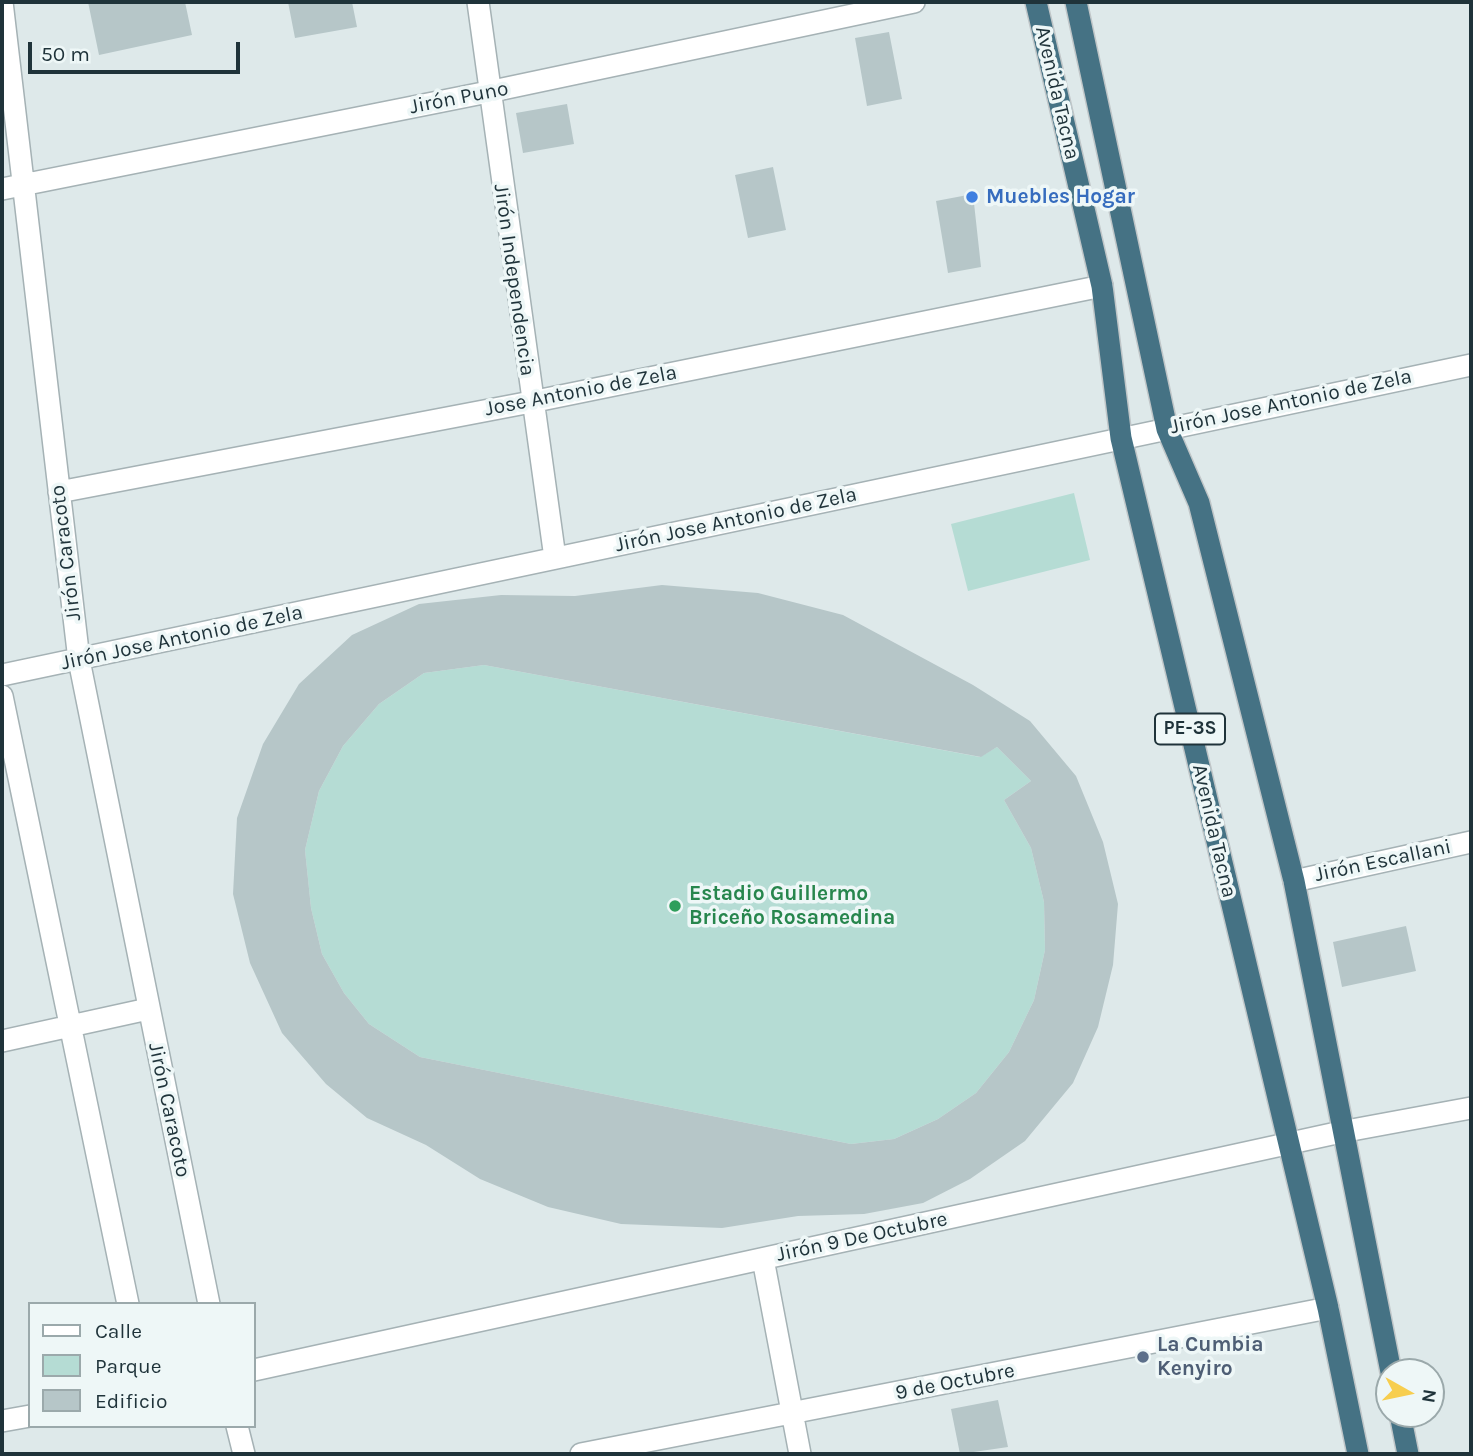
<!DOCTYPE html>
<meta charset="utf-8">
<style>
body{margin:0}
#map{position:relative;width:1473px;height:1456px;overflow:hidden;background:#dee9ea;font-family:Karla,sans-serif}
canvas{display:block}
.frame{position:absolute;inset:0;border:4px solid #1f333a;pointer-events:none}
.legend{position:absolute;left:28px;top:1302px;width:228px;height:126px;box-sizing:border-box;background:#eef7f7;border:2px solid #9ba9ab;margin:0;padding:9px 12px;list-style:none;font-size:21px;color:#1f333a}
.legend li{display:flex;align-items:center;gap:14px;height:35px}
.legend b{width:35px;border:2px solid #9ba9ab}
.north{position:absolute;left:1375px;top:1358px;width:70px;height:70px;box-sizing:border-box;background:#eef7f7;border:2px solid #9ba9ab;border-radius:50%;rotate:99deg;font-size:19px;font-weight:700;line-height:28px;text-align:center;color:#1f333a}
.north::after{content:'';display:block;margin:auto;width:24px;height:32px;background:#f7ce4f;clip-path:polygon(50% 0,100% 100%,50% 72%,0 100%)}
.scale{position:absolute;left:28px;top:42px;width:212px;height:32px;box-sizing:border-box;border:4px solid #1f333a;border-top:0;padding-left:9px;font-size:21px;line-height:24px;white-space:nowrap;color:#1f333a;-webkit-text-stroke:5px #eef7f7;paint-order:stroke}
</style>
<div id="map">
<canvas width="1473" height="1456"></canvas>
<div class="frame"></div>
<ul class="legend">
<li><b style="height:9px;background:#fff"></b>Calle</li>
<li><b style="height:19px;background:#b5dcd4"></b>Parque</li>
<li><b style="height:19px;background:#b6c6c8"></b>Edificio</li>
</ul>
<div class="north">N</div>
<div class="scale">50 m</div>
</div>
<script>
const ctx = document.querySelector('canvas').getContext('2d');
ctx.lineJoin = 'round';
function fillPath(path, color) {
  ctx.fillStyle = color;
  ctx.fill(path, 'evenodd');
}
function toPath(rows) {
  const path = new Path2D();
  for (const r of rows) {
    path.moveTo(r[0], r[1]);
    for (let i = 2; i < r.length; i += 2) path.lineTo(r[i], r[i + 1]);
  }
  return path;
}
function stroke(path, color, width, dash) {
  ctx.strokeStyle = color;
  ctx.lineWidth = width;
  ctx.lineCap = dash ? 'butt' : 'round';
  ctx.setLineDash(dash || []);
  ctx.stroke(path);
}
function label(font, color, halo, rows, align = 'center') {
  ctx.font = font + ' Karla,sans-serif';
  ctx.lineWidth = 7;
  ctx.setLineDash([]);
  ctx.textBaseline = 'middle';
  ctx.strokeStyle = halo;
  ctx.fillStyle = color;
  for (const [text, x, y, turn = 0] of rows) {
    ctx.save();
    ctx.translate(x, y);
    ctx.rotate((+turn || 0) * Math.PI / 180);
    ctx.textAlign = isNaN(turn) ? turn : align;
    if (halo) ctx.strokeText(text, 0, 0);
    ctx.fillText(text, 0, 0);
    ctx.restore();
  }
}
const green = toPath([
 [1074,493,1090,560,968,591,951,524],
 [484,665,980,757,997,747,1031,781,1004,800,1031,848,1044,902,1045,950,1034,1000,1009,1052,976,1093,938,1119,894,1139,851,1144,420,1057,369,1024,344,993,322,954,311,908,305,850,319,791,343,746,379,704,424,673]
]);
const building = toPath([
 [88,2,185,2,192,35,99,55],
 [288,2,352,2,357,27,295,38],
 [889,32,902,99,867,106,855,38],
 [567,104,574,144,523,153,516,113],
 [773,167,786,230,748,238,735,175],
 [973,194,981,267,948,273,936,201],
 [662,585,758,593,843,615,973,685,1030,721,1076,776,1103,842,1118,904,1113,965,1098,1027,1073,1083,1025,1141,970,1179,923,1203,864,1214,798,1216,722,1228,621,1224,548,1207,480,1179,426,1145,367,1118,326,1084,282,1033,250,963,233,894,237,818,263,744,299,684,352,635,419,604,501,595,575,596],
 [484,665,981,757,997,747,1031,781,1004,800,1031,848,1044,902,1045,950,1034,1000,1009,1052,976,1093,938,1119,894,1139,851,1144,420,1057,369,1024,344,993,322,954,311,908,305,850,319,791,343,746,379,704,424,673],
 [1406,926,1416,971,1342,987,1333,942],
 [998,1400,1008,1447,960,1454,951,1409]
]);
const minor = toPath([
 [2,2,79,660,209,1304],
 [478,2,555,558],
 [2,189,488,92,914,2],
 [59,492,531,402,1102,286],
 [2,675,1471,365],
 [2,696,128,1304],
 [1294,881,1471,842],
 [2,1041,148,1009],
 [763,1259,800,1454],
 [254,1370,1341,1132,1471,1108],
 [2,1421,30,1416],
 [237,1426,244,1454],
 [581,1454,1328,1308]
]);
const trunk = toPath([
 [1036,2,1102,286,1121,438,1328,1308,1358,1454],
 [1076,2,1167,429,1199,503,1294,881,1391,1372],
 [1400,1414,1408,1454]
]);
const markers = [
 [972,197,7,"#3f7fe0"],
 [675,906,7,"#2e9e5b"],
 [1143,1357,7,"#5c6f8a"]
];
const shields = [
 [1190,729,70]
];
const shieldNames = [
 ["PE-3S",1190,729]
];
const streetNames = [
 ["Avenida Tacna",1057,93,77],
 ["Jirón Puno",459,98,-11],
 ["Jirón Independencia",514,280,82],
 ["Jose Antonio de Zela",581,391,-11],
 ["Jirón Jose Antonio de Zela",1291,402,-12],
 ["Jirón Jose Antonio de Zela",736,520,-12],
 ["Jirón Caracoto",66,553,-97],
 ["Jirón Jose Antonio de Zela",182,638,-12],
 ["Avenida Tacna",1214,831,77],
 ["Jirón Escallani",1383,861,-12],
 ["Jirón Caracoto",169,1110,78],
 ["Jirón 9 De Octubre",862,1237,-12],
 ["9 de Octubre",955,1382,-11]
];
const shopNames = [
 ["Muebles Hogar",986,197]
];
const leisureNames = [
 ["Estadio Guillermo",689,894],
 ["Briceño Rosamedina",689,918]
];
const serviceNames = [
 ["La Cumbia",1157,1345],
 ["Kenyiro",1157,1369]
];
fillPath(green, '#b5dcd4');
fillPath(building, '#b6c6c8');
stroke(minor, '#a5b2b5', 24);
stroke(trunk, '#c0c6c8', 24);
stroke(minor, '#fff', 21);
stroke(trunk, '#457284', 21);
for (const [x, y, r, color] of markers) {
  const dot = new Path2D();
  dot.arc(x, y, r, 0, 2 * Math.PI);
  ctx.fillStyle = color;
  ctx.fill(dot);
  stroke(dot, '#eef7f7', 2.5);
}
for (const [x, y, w] of shields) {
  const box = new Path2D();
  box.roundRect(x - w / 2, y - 15.5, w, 31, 5);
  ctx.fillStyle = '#eef7f7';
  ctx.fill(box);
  stroke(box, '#1f333a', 2);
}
label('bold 19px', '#1f333a', null, shieldNames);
label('21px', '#1f333a', '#eef7f7', streetNames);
label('bold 21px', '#366cbe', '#eef7f7', shopNames, 'left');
label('bold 21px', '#27864d', '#eef7f7', leisureNames, 'left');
label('bold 21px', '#4e5e75', '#eef7f7', serviceNames, 'left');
</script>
